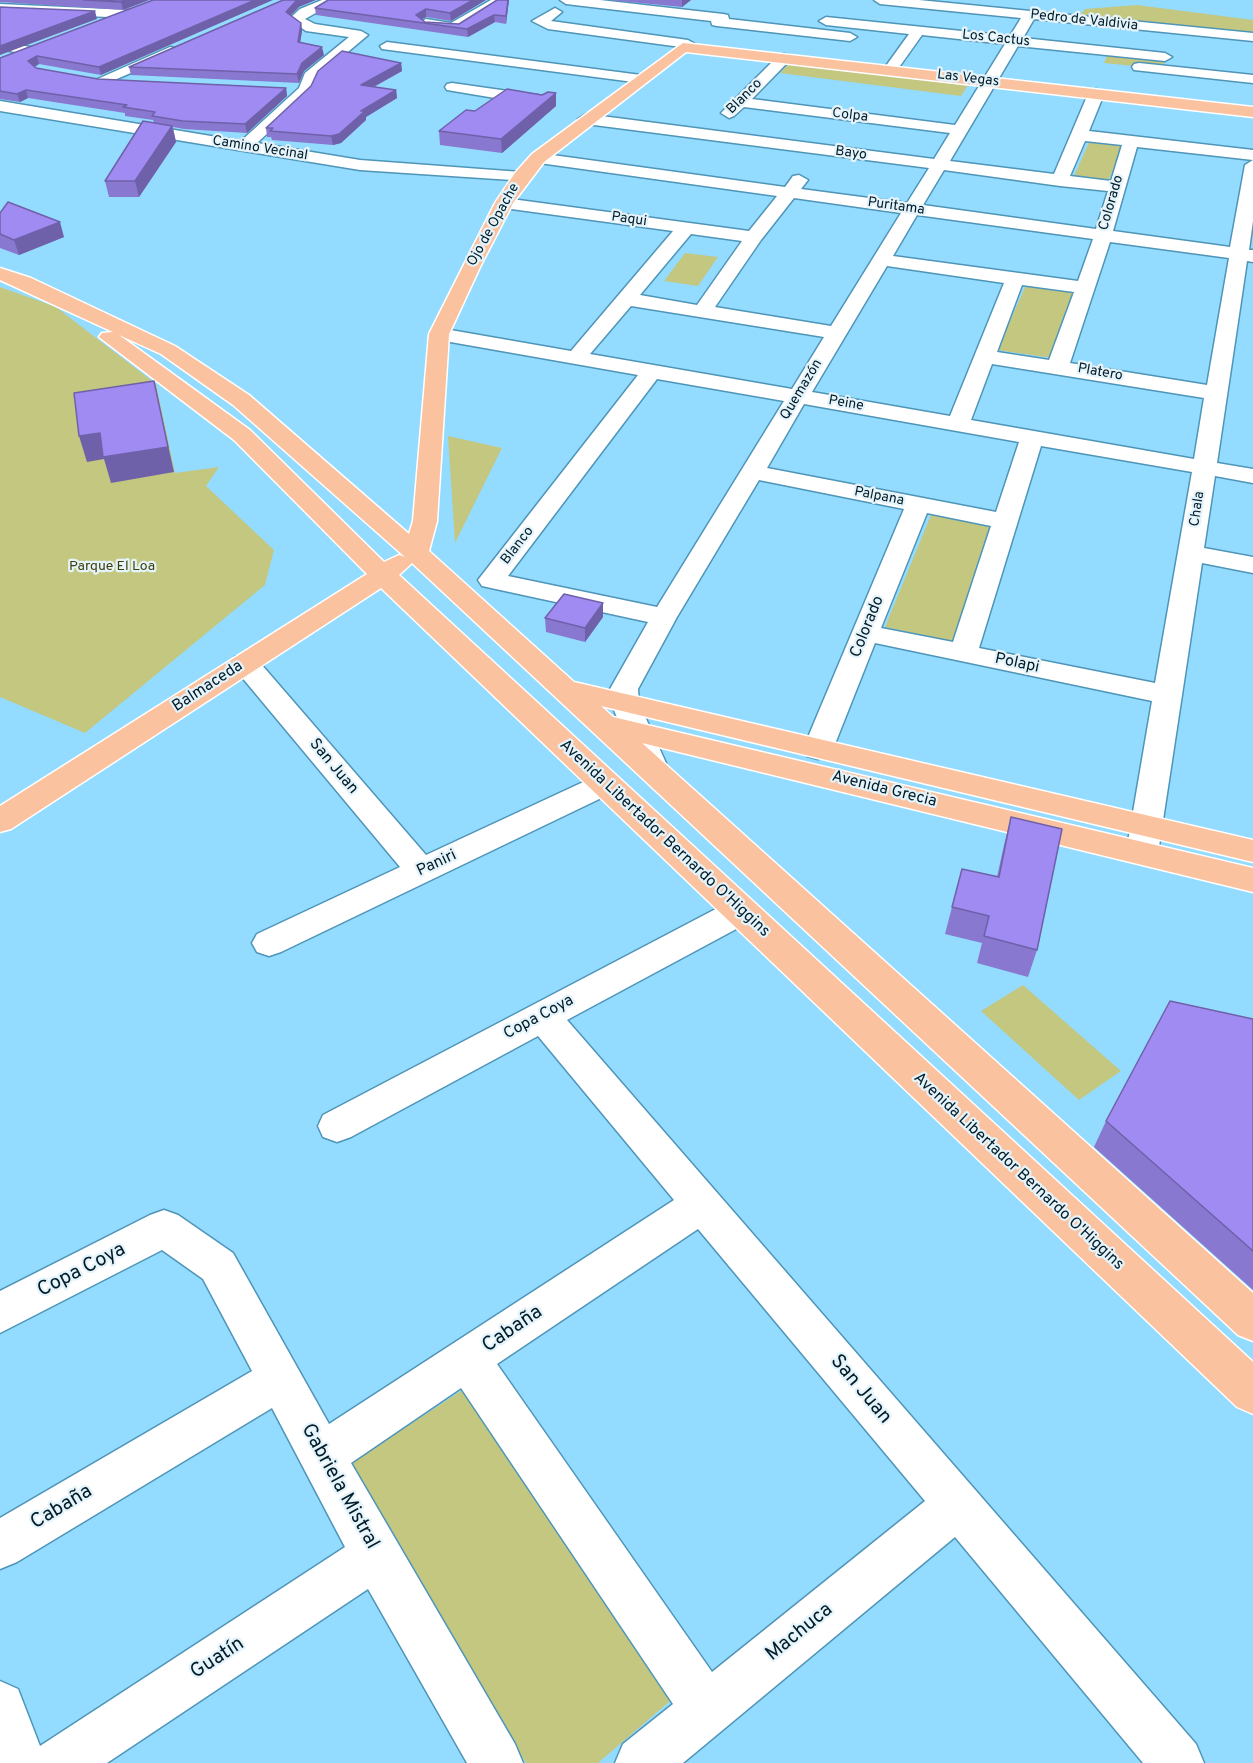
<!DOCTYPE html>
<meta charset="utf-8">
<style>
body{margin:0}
canvas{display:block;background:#93dbff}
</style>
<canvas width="1253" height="1763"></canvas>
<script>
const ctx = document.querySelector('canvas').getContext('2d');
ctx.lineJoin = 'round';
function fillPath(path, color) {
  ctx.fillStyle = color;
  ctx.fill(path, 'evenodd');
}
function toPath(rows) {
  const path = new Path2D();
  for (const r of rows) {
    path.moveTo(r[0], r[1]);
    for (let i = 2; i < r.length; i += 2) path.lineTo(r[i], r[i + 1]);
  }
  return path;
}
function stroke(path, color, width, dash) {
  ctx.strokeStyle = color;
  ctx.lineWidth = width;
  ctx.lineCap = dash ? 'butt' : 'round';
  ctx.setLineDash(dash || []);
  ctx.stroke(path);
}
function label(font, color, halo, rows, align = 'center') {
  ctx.font = font + ' Overpass,sans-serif';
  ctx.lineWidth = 4.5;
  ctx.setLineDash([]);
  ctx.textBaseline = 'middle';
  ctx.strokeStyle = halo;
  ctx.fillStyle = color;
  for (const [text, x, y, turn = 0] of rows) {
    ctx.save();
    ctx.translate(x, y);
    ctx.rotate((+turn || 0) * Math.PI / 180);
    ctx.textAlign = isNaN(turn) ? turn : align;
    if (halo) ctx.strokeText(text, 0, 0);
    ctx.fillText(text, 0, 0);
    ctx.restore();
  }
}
const green = toPath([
 [1137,5,1253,20,1253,35,1079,17,1085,9],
 [1109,51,1165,57,1163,69,1104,63],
 [791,61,970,82,961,96,780,73],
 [1091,138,1125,142,1108,181,1073,178],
 [685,253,718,257,698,286,664,281],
 [1027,283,1078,290,1052,358,997,350],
 [0,287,56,307,156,384,175,473,219,467,206,486,274,550,265,585,85,733,0,697],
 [448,436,502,448,455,543],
 [933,510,1000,524,957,642,885,627],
 [1023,985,1121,1071,1079,1100,981,1011],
 [473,1383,684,1689,598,1763,526,1763,347,1466]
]);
const minor = toPath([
 [322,0,339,0,305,19,315,24,361,31,368,35,317,78,311,93,257,143,360,160,521,172,527,173,529,177,527,181,360,170,0,111,0,101,241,141,299,88,305,73,349,37,306,31,289,19,300,9,322,0],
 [491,0,507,0,458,30,426,27,419,23,426,19,451,23,491,0],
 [560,0,600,0,723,14,728,15,729,19,850,33,857,37,850,41,717,26,712,25,711,21,566,4,560,0],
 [874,0,919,0,1253,33,1253,41,1034,19,1023,38,1165,53,1172,57,1165,61,1018,46,950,161,1054,174,1088,94,1096,89,1104,94,1089,131,1253,150,1253,160,1137,147,1113,231,1230,247,1245,165,1253,160,1253,221,1249,250,1253,250,1253,262,1247,261,1217,463,1253,469,1253,483,1215,476,1204,548,1253,557,1253,573,1202,563,1158,853,1153,861,1142,864,1131,861,1126,853,1152,701,875,643,833,749,829,756,818,759,807,756,803,749,904,509,759,480,677,617,638,689,639,703,666,763,662,770,651,773,640,770,636,763,611,703,610,689,648,622,491,588,482,586,478,580,638,375,439,340,432,338,429,334,432,330,439,328,571,351,673,231,504,208,495,203,504,198,749,231,777,196,532,162,530,158,538,153,785,187,793,176,799,175,808,180,801,189,907,203,929,168,586,124,578,119,586,114,934,159,950,133,744,107,734,116,729,118,721,113,779,55,784,54,789,55,789,61,752,99,955,125,1005,44,922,35,895,73,890,74,883,70,909,34,826,25,819,21,826,17,1010,36,1021,18,880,4,874,0],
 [1085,141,1122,145,1111,181,1070,176,1085,141],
 [944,170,1060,186,1108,191,1096,229,923,205,944,170],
 [794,198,901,213,831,326,715,307,761,240,794,198],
 [917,215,1093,239,1078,281,893,256,917,215],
 [691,234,742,241,697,305,640,295,691,234],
 [1110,242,1229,258,1207,385,1070,363,1110,242],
 [887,266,1004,283,950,416,812,392,887,266],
 [1022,285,1074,292,1049,360,997,352,1022,285],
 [631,306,824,337,792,389,590,354,631,306],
 [992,364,1204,398,1194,459,971,420,992,364],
 [657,379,784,401,657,607,508,576,657,379],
 [804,404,1019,442,996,512,767,468,804,404],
 [1041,446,1192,472,1155,683,979,648,1041,446],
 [927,513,991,526,953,642,881,628,927,513],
 [0,4,130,10,137,14,130,18,0,12,0,4],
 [555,8,562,12,551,21,688,40,695,44,688,48,548,29,532,21,555,8],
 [0,41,35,48,37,51,30,55,0,49,0,41],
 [387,42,641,75,648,79,641,83,382,49,380,46,387,42],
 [170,47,175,48,175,54,105,84,100,85,93,81,170,47],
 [1139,63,1253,75,1253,83,1134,70,1132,67,1134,64,1139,63],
 [452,83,543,96,551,101,543,106,447,90,445,87,447,84,452,83],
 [245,654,255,657,426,855,594,777,605,774,616,777,620,784,616,791,281,952,269,956,257,952,252,943,257,934,400,867,235,669,231,663,235,657,245,654],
 [741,899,753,902,758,911,753,920,567,1020,1196,1744,1204,1763,1143,1763,955,1537,683,1763,615,1763,623,1744,673,1704,461,1388,351,1463,515,1744,523,1763,467,1763,368,1589,107,1763,0,1763,0,1681,18,1689,40,1746,345,1547,272,1408,17,1562,0,1569,0,1518,252,1371,203,1279,162,1250,0,1333,0,1291,150,1215,164,1210,178,1215,233,1253,329,1424,674,1200,538,1036,351,1137,337,1142,323,1137,318,1126,323,1115,729,902,741,899],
 [698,1229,925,1501,712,1672,497,1364,698,1229]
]);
const major = toPath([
 [683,43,1253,107,1253,117,686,52,544,162,513,203,480,267,449,334,437,521,429,551,574,682,1253,840,1253,862,601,706,613,717,1253,868,1253,892,642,743,1253,1293,1253,1341,1238,1335,412,563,399,575,1253,1362,1253,1414,1237,1407,381,588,11,829,0,832,0,806,367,574,234,440,99,337,102,333,113,332,0,280,0,268,31,278,175,346,249,395,409,534,413,521,429,334,495,203,515,173,532,154,683,43],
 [119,335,161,354,233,405,405,557,399,555,384,562,250,430,119,335]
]);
const wall = toPath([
 [0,0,149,0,123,10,0,2],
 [153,0,101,75,39,64,35,67,36,68,98,79,286,88,287,96,247,133,184,129,173,127,176,142,139,197,109,197,105,181,154,123,153,120,125,116,125,113,28,98,20,102,0,99,0,58],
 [328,0,486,0,451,21,426,17,422,19,425,22,459,24,497,0,509,0,506,24,495,22,468,37,316,15,315,8],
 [609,0,691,0,682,7],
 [299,7,291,15,301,23,302,31,300,42,324,55,304,71,299,83,131,75,129,67],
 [401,63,402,71,374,87,396,90,397,98,366,117,366,120,341,143,333,145,272,140,271,137,267,137,266,128],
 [556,106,502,153,440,145,439,131,475,111],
 [0,213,64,237,19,255,0,248],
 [603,603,603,617,585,642,546,632,545,618],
 [1011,817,1037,950,1028,977,977,963,982,943,945,934,952,907,997,877,1004,845],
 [1253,1019,1253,1290,1094,1147,1106,1121]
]);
const shadedWall = toPath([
 [127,0,149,0,123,10,121,2],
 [255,0,273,0,101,75,99,67],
 [297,0,316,0,299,7,287,19,286,12],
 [473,0,486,0,451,21,450,13],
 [508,0,509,0,506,24,506,16],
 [682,0,691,0,682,7],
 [426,9,426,17,417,22,416,15],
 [95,11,97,19,0,55,0,46],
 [494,15,495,22,468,37,467,29],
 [301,23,302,31,299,50,298,42],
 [322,47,324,55,304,71,299,83,297,74,302,63],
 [37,56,39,64,30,69,28,61],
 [401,63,402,71,362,93,361,85],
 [286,88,287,96,247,133,245,124],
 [26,90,28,98,20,102,17,94],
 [396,90,397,98,366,117,366,120,341,143,333,145,331,136,361,111],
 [556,93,556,106,502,153,501,139],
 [172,126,176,142,139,197,135,181],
 [60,222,64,237,19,255,14,240],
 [154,381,174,472,111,483,104,459,87,462,79,436],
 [603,603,603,617,585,642,585,628]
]);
const building = toPath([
 [84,0,127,0,121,2,84,0],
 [153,0,255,0,99,67,37,56,28,61,36,68,98,79,286,88,245,124,183,121,152,116,155,112,123,107,127,105,26,90,17,94,0,91,0,58,153,0],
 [283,0,297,0,286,12,301,23,298,42,322,47,302,63,297,74,129,67,283,0],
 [328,0,473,0,450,13,426,9,416,15,425,22,459,24,497,0,508,0,506,16,494,15,467,29,315,8,328,0],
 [0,7,95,11,0,46,0,7],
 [342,51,401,63,361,85,396,90,361,111,365,111,339,134,331,136,270,131,273,128,266,128,311,86,318,71,342,51],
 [507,89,542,95,548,92,556,93,501,139,439,131,466,110,475,111,507,89],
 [143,121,172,126,135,181,105,181,143,121],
 [8,202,60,222,14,240,0,234,0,213,8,202],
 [154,381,168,447,103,457,100,433,79,436,74,393,154,381],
 [564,594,603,603,585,628,545,618,564,594],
 [1011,817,1062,829,1037,950,984,936,989,916,952,907,962,869,999,877,1011,817],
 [1170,1001,1253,1019,1253,1251,1106,1121,1170,1001]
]);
const farStreetnames = [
 ["Pedro de Valdivia",1084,21,6],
 ["Los Cactus",996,39,6],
 ["Las Vegas",968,79,7],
 ["Blanco",745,97,-45],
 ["Colpa",850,116,7],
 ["Camino Vecinal",260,149,9],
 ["Bayo",851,154,8],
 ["Colorado",1112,203,-74],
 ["Puritama",896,207,8],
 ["Paqui",629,220,8],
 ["Ojo de Opache",494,225,-61],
 ["Platero",1100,373,10],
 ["Quemazón",802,390,-59],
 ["Peine",846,404,10],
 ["Palpana",879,497,11],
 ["Chala",1198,509,-81],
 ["Blanco",518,546,-52]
];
const farParknames = [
 ["Parque El Loa",112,567]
];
const streetNames = [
 ["Colorado",868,627,-68],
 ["Polapi",1017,664,12],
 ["Balmaceda",208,687,-33],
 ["San Juan",333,767,50],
 ["Avenida Grecia",884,790,14],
 ["Avenida Libertador Bernardo O'Higgins",664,839,43],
 ["Paniri",437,864,-25],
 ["Copa Coya",539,1018,-28],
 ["Avenida Libertador Bernardo O'Higgins",1018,1172,43]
];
const nearStreetnames = [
 ["Copa Coya",82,1271,-27],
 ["Cabaña",513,1330,-34],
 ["San Juan",860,1390,50],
 ["Gabriela Mistral",339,1487,61],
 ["Cabaña",62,1508,-31],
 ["Machuca",800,1633,-39],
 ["Guatín",218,1659,-33]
];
fillPath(green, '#c3c780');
stroke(minor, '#4e95b8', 3);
stroke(major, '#fff', 3);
fillPath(minor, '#fff');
fillPath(major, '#fbc29f');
fillPath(wall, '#8978cf');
fillPath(shadedWall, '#6f61a9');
fillPath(building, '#9f8bf1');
stroke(building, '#6f61a9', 1.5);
label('14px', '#001c29', '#e5f3fa', farStreetnames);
label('14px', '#3e3f0b', '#e5f3fa', farParknames);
label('16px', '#001c29', '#e5f3fa', streetNames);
label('20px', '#001c29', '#e5f3fa', nearStreetnames);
</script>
